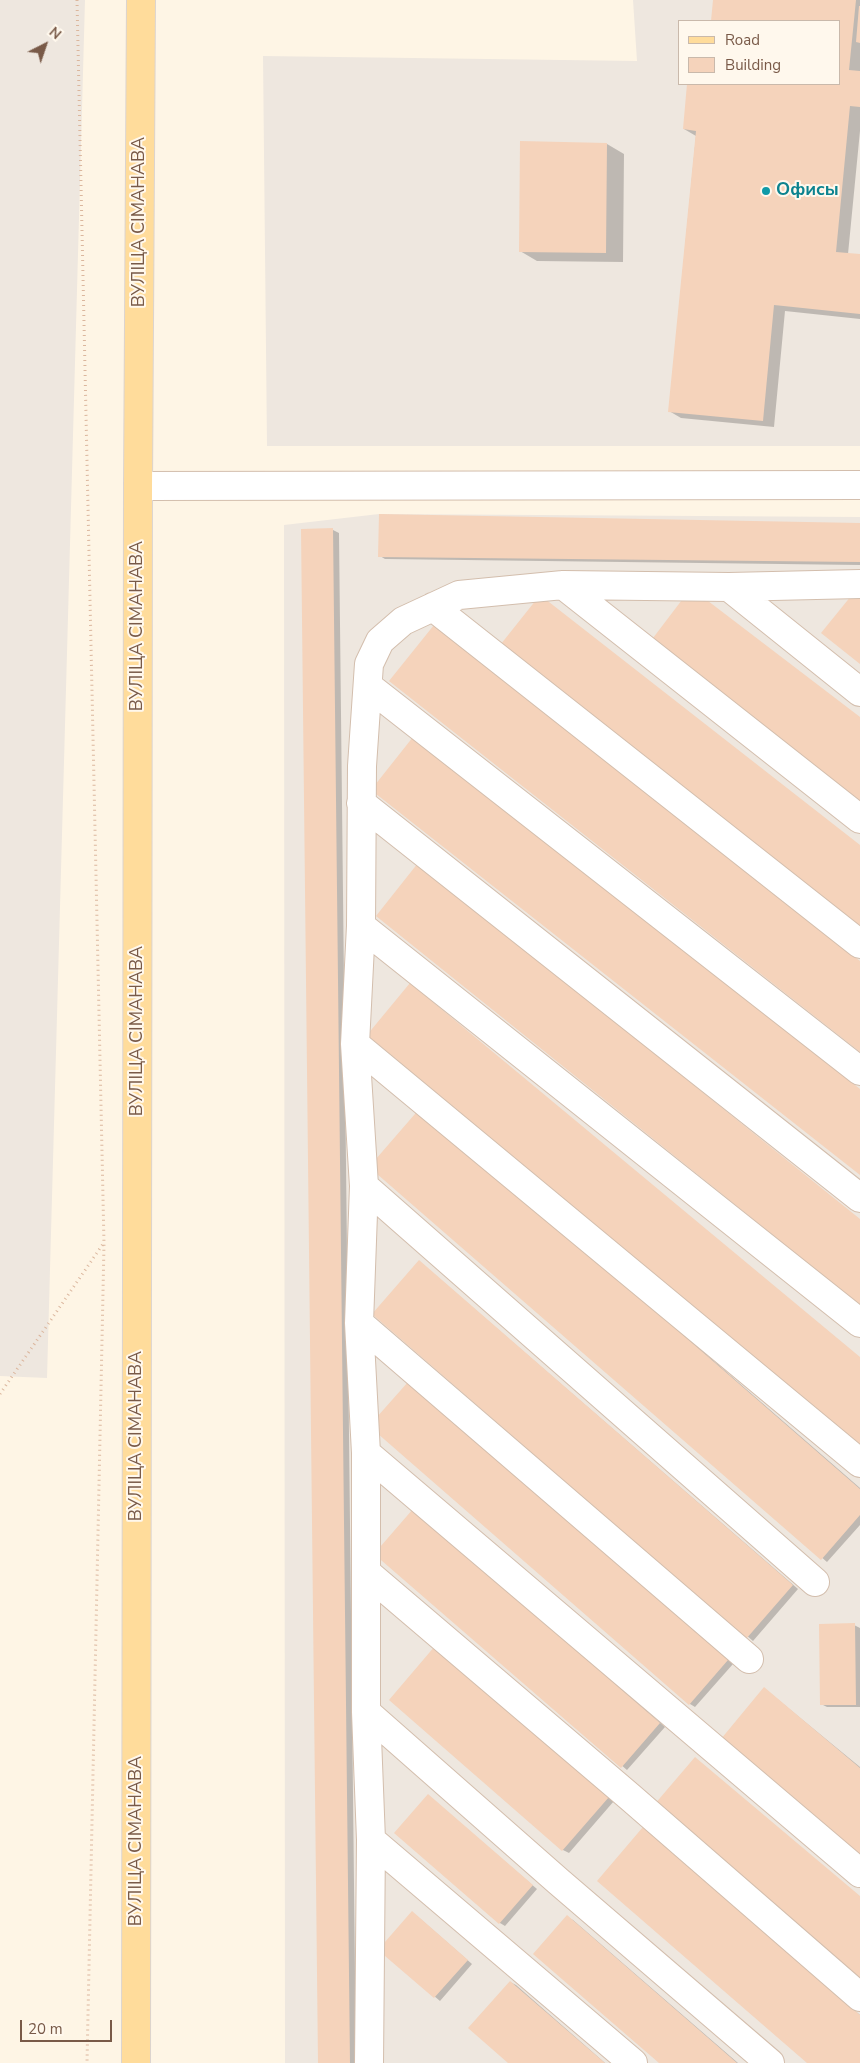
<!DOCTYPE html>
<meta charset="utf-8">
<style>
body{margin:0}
#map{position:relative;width:860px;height:2063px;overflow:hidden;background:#fef5e5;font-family:"Nunito Sans",sans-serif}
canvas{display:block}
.legend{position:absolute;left:678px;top:20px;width:162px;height:65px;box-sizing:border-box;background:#fff8ed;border:1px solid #c9b9ab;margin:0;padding:6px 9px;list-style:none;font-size:15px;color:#795a48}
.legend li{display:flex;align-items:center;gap:10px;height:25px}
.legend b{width:25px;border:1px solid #c9b9ab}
.north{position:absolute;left:20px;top:20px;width:50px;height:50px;-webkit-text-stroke:4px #fff8ed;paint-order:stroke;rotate:41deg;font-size:14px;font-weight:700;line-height:20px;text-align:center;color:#795a48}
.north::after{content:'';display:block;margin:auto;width:18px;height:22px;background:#795a48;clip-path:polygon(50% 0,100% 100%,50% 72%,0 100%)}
.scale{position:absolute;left:20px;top:2020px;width:92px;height:22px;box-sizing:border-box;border:2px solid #795a48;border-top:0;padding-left:6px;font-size:15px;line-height:18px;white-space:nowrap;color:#795a48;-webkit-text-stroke:4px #fff8ed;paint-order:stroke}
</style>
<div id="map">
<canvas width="860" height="2063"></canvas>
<ul class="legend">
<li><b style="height:6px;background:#ffdc9b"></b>Road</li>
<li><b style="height:14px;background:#f5d3bb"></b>Building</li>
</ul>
<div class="north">N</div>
<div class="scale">20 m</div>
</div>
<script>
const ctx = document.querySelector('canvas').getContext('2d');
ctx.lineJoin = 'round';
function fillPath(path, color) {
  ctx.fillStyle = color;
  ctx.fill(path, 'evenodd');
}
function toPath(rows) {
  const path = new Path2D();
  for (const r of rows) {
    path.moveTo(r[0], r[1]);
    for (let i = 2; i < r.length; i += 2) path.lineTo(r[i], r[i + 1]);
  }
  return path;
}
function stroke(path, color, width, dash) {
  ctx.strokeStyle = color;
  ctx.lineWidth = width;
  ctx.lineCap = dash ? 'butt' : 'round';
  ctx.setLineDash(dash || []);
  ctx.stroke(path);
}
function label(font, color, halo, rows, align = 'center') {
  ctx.font = font + ' "Nunito Sans",sans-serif';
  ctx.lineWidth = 4;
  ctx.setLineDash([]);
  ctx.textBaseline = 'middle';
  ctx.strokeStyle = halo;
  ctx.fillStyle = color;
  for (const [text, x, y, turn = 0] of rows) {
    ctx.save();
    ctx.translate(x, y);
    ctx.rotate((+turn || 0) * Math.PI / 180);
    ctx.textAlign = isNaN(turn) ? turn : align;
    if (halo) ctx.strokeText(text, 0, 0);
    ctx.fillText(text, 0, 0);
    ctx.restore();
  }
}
const industrial = toPath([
 [0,0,85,0,47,1378,0,1376],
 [633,0,860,0,860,446,267,446,263,56,637,61],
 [679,21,839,21,839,84,679,84],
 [379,514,860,517,860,2063,285,2063,284,525]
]);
const shadow = toPath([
 [715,0,860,0,860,131,848,254,860,255,860,319,785,311,774,427,681,418,669,411,696,136,684,129,688,84,839,84,839,21,713,21],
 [521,142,607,144,624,154,623,262,537,261,520,251],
 [860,525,860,565,385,559,380,556],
 [333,530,339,533,356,2063,319,2063],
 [427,1112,860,1488,860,1525,827,1562,371,1167],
 [420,1262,798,1589,753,1641,374,1314],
 [414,1386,733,1664,695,1707,690,1704],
 [419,1513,665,1727,627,1770,376,1553],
 [854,1625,860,1628,860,1707,827,1707,821,1704],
 [436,1648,614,1801,569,1853,563,1850],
 [765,1689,860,1767,860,1855],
 [428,1796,537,1889,505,1926,500,1923],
 [644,1829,860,2015,860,2063,809,2063],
 [417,1916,472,1964,440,2001,380,1950],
 [567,1917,573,1920,738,2063,661,2063],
 [510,1982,516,1985,605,2063,510,2063]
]);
const building = toPath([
 [713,0,856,0,849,70,860,71,860,107,850,106,836,252,860,254,860,314,774,305,763,421,668,412,696,131,683,129,687,84,839,84,839,21,711,21],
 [859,6,860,6,860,43,856,42],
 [520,141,607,143,606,253,519,252],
 [379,514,860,523,860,562,378,557],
 [333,528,350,2063,318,2063,301,529],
 [860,585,860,664,821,633],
 [691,588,860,717,860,802,650,642],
 [540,595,860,845,860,932,497,649],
 [434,625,860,961,860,1052,389,681],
 [413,737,860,1089,860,1175,371,790],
 [418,863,860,1219,860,1305,376,916],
 [410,983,860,1357,860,1445,367,1035],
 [421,1107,860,1489,860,1515,821,1560,369,1167],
 [419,1260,793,1585,746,1639,372,1314],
 [408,1382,728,1660,689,1705,369,1426],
 [413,1509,660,1723,621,1768,374,1554],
 [855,1623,856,1705,820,1705,819,1624],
 [435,1646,609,1797,562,1851,389,1700],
 [764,1687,860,1768,860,1856,721,1739],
 [695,1757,860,1896,860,1979,654,1805],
 [428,1794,533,1885,499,1924,394,1833],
 [643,1827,860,2015,860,2063,807,2063,597,1881],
 [412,1911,468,1960,434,1998,378,1950],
 [567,1915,737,2063,659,2063,533,1954],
 [510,1981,605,2063,508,2063,468,2028]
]);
const path = toPath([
 [77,0,104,1244,87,2063],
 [0,1394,103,1244]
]);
const minor = toPath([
 [138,486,860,485],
 [563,585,860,819],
 [729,587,860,692],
 [433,607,860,944],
 [368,686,860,1071],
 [361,803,860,1198],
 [361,926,860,1323],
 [355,1044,860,1463],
 [364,1186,815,1582],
 [359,1323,749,1659],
 [366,1453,860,1873],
 [367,1573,630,1797,860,1997],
 [366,1712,558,1881,770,2063],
 [371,1840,633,2063],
 [369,2063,371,1840,366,1712,366,1453,359,1323,364,1186,355,1044,361,926,362,766,369,664,380,641,403,621,459,595,563,585,729,587,860,584]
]);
const major = toPath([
 [136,2063,138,486,141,0]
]);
const markers = [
 [766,191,5,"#0f9aa8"]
];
const cultureNames = [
 ["Офисы",776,191]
];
const streetNames = [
 ["ВУЛІЦА СІМАНАВА",140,222,-90],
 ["ВУЛІЦА СІМАНАВА",138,626,-90],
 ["ВУЛІЦА СІМАНАВА",138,1031,-90],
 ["ВУЛІЦА СІМАНАВА",137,1436,-90],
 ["ВУЛІЦА СІМАНАВА",137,1841,-90]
];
fillPath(industrial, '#eee7df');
fillPath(shadow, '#0003');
fillPath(building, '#f5d3bb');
stroke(minor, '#d3bead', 30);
stroke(major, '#dcd4cf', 30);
stroke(path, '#dbb69d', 3, [1, 4]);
stroke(minor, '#fff', 28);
stroke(major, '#ffdc9b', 28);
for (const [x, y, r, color] of markers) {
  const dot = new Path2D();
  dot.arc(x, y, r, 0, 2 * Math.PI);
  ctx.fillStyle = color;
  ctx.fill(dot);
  stroke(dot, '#fff8ed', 2);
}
label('bold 18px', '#0d838f', '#fff8ed', cultureNames, 'left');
label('18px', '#795a48', '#fff8ed', streetNames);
</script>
